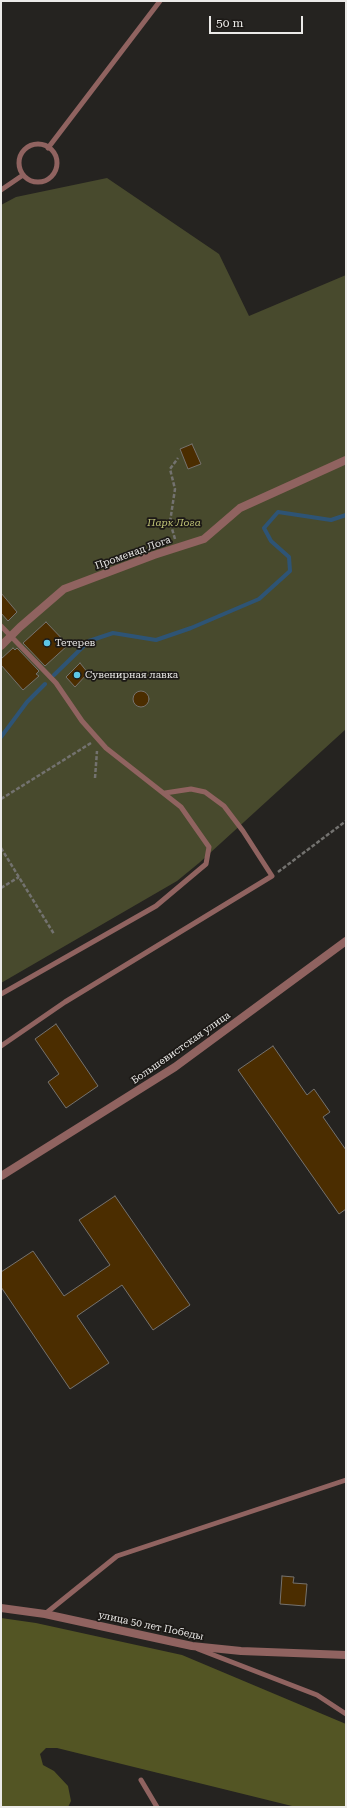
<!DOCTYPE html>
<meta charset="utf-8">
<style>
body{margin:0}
#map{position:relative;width:347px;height:1808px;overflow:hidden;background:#252320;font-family:"Roboto Serif",serif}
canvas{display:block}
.frame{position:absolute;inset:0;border:2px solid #ebeae8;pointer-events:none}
.scale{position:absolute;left:209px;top:16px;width:94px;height:18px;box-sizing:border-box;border:2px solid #ebeae8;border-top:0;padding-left:5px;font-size:12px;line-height:14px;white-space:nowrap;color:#ebeae8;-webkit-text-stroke:3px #1c1916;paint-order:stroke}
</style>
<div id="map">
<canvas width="347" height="1808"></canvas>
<div class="frame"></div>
<div class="scale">50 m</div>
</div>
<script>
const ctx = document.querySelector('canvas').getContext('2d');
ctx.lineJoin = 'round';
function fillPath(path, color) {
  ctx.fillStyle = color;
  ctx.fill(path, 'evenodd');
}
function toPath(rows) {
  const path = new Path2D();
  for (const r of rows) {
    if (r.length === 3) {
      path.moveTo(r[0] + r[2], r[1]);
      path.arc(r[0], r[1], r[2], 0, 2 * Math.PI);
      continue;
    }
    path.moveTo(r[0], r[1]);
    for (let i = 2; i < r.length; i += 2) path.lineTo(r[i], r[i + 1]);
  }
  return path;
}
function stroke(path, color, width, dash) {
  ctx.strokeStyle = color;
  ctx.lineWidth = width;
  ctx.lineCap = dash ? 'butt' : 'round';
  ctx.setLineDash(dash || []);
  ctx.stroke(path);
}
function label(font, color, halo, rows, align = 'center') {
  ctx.font = font + ' "Roboto Serif",serif';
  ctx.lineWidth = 3.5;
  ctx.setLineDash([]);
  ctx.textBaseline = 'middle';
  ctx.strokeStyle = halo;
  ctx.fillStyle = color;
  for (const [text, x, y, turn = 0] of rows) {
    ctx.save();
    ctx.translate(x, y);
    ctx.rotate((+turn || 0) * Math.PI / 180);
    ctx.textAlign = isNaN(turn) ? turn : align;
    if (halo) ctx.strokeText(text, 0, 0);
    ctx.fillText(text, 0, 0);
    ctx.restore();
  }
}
const green = toPath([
 [107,178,219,254,249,316,346,275,346,729,199,863,177,881,1,983,1,205,16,197]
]);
const forest = toPath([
 [1,1618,36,1623,182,1655,346,1724,346,1807,296,1807,57,1748,46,1748,40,1754,43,1765,54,1771,68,1786,71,1801,68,1807,1,1807]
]);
const stream = toPath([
 [54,675,89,641,113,633,156,640,191,628,259,599,290,571,289,557,271,541,264,528,278,512,331,520,346,515],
 [1,737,27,702,45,684]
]);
const building = toPath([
 [192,444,201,464,188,469,180,449,192,444],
 [1,593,17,612,8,621,1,613,1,593],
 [46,622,68,645,45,666,23,643,46,622],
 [13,648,15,650,17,648,39,671,36,674,39,676,23,690,1,665,1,659,13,648],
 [80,663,88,673,75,687,66,677,80,663],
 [141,699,8],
 [56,1024,98,1086,66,1108,48,1082,59,1074,35,1039,56,1024],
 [273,1046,307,1095,314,1089,330,1112,323,1117,346,1150,346,1209,339,1214,238,1070,273,1046],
 [115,1196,190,1305,153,1330,122,1285,77,1316,109,1363,70,1389,1,1287,1,1272,33,1251,64,1296,110,1265,79,1220,115,1196],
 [282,1576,294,1577,293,1583,307,1584,305,1606,280,1604,282,1576]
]);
const path = toPath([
 [175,539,170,522,175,489,170,469,178,458],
 [95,778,97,751],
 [1,799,91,743],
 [1,848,54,934],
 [278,872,346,821],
 [1,888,19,877]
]);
const service = toPath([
 [38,163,19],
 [48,148,160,1],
 [1,190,23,175],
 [1,626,56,683,82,721,106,748,181,807,209,847,206,864,156,906,1,994],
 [1,1046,65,1002,272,876,243,831,224,806,205,792,191,789,165,793],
 [45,1614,117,1556,346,1480],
 [198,1649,317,1695,346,1714],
 [141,1780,157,1807]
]);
const pedestrian = toPath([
 [1,646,20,627,64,589,154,555,204,539,240,508,346,460]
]);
const minor = toPath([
 [1,1176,175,1067,346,941],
 [1,1608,45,1614,192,1646,241,1651,346,1655]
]);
const markers = [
 [47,643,4,"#5dc7e8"],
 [77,675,4,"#5dc7e8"]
];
const parkNames = [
 ["Парк Лога",174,523]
];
const streetNames = [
 ["Променад Лога",133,553,-20],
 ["Большевистская улица",181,1048,-35],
 ["улица 50 лет Победы",151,1626,12]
];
const poiNames = [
 ["Тетерев",55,643],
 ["Сувенирная лавка",85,675]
];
fillPath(green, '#484a2d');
fillPath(forest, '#535524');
stroke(stream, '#2e5475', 4);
fillPath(building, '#4b2d00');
stroke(building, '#75726e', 1);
stroke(path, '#73726f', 2.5, [4, 2]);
stroke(service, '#906360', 5);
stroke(pedestrian, '#906360', 8);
stroke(minor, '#906360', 8);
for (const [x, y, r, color] of markers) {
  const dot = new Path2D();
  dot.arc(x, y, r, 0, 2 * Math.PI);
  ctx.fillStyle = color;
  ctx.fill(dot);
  stroke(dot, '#1c1916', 1.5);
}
label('italic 10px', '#c0c477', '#1c1916', parkNames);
label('10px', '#ebeae8', '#1c1916', streetNames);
label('10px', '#ebeae8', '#1c1916', poiNames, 'left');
</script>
